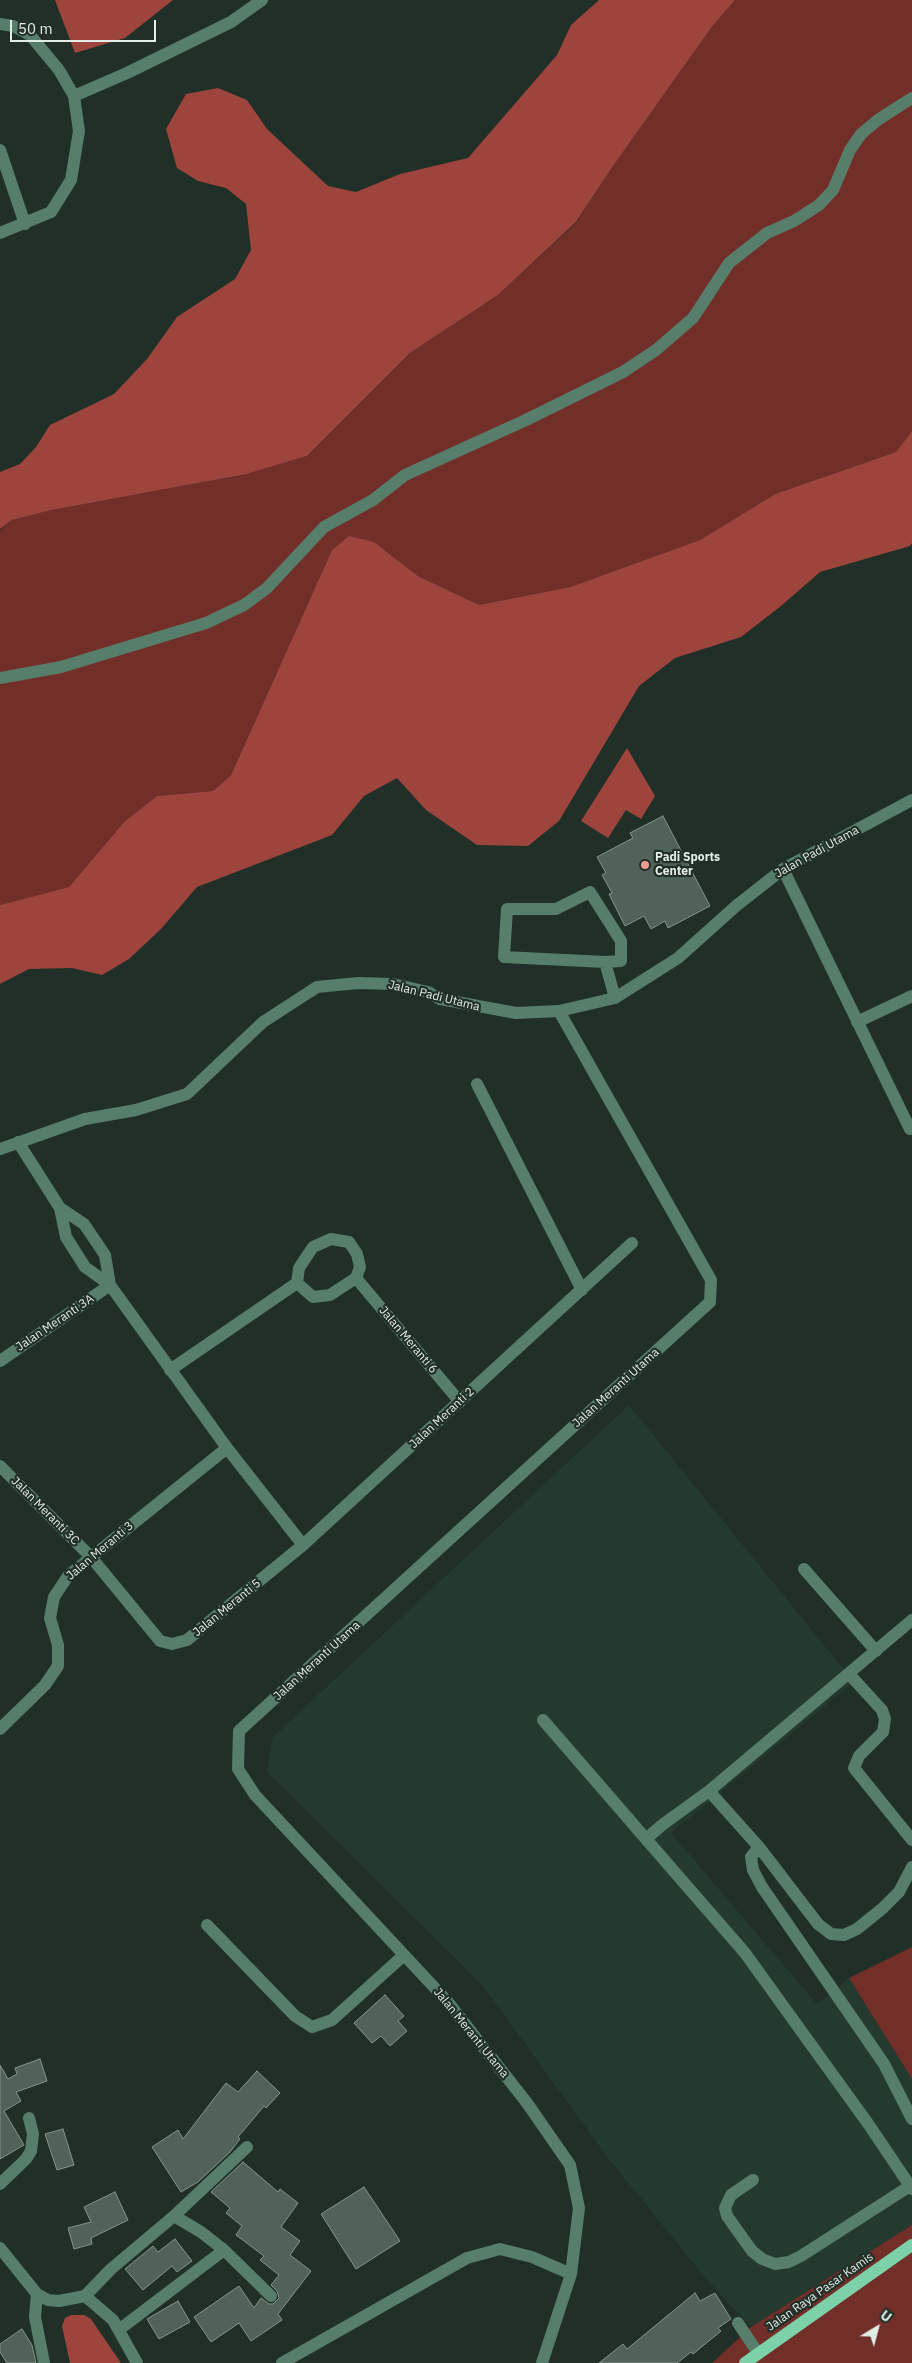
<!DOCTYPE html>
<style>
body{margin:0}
#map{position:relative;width:912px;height:2363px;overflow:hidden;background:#202f27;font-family:"IBM Plex Sans",sans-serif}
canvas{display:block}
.north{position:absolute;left:852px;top:2303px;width:50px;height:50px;-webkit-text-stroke:4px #202f27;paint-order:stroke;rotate:37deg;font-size:14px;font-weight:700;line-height:20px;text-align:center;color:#e3ede7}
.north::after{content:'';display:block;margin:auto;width:18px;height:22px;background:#e3ede7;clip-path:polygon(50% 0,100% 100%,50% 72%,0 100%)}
.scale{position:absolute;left:10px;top:20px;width:146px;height:22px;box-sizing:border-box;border:2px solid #e3ede7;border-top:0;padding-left:6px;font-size:15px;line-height:18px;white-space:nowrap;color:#e3ede7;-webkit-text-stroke:4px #202f27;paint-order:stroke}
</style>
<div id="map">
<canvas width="912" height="2363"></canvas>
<div class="north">U</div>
<div class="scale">50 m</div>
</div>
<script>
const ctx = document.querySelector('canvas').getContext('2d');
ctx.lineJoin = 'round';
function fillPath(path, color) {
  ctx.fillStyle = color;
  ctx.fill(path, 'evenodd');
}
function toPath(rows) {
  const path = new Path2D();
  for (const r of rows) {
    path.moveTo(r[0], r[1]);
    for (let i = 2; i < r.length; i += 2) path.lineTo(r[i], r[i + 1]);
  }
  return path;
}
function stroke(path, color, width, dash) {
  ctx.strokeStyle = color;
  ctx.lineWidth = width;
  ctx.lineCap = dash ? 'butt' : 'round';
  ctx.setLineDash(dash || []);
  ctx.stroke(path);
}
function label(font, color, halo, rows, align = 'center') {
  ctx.font = font + ' "IBM Plex Sans",sans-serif';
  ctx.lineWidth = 4.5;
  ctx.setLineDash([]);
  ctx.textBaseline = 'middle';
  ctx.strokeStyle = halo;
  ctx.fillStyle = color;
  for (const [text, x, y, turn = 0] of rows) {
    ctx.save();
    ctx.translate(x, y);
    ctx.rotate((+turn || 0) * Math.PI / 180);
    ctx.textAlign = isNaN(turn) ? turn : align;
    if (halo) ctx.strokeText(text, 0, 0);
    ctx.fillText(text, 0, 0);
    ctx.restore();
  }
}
const built = toPath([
 [629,1405,854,1682,671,1833,817,2004,849,1978,912,2079,912,2225,751,2327,706,2279,605,2154,484,1987,267,1772,273,1737]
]);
const green = toPath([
 [735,0,912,0,912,431,896,452,775,494,700,540,570,587,479,605,418,576,374,542,349,537,332,550,231,775,213,791,157,796,125,821,69,887,0,905,0,530,12,520,52,510,247,474,307,456,410,353,498,295,576,223,611,169,711,28],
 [912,1947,912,2079,849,1978],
 [912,2225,912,2363,712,2363,751,2327]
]);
const water = toPath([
 [55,0,173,0,125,38,75,53],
 [599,0,735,0,711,28,611,169,576,222,498,295,410,353,307,456,247,474,52,510,12,520,0,529,0,472,20,464,36,447,50,425,114,394,147,359,177,317,235,279,251,250,246,204,226,188,198,181,177,168,166,129,186,94,218,88,247,100,267,129,328,186,356,192,400,174,468,158,557,55,571,25],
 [912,431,912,543,910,546,820,572,781,606,741,637,675,658,639,686,559,821,528,846,477,845,426,810,397,778,364,796,332,835,197,887,161,929,129,959,102,975,72,968,29,969,0,984,0,905,69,887,125,821,157,796,213,791,231,775,332,550,349,536,374,542,418,576,479,605,570,587,700,540,775,494,896,452],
 [627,748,655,796,641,819,626,810,608,838,581,821],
 [71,2315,84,2315,91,2319,121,2363,70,2363,62,2326,65,2318]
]);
const building = toPath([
 [663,816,710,906,668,928,665,921,651,929,644,916,625,926,609,894,612,893,602,875,606,873,597,857,633,838,630,833,663,816],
 [385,1995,404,2016,398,2021,407,2031,390,2046,381,2036,372,2043,354,2023,385,1995],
 [40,2059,47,2081,16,2092,21,2101,4,2111,24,2145,0,2159,0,2065,8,2079,17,2074,15,2068,40,2059],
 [257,2071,280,2093,266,2108,264,2106,238,2137,240,2139,230,2152,198,2182,181,2192,152,2147,178,2130,183,2139,226,2083,238,2092,257,2071],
 [63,2129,74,2165,57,2170,45,2134,63,2129],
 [243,2162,278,2192,280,2189,298,2203,281,2227,300,2241,290,2255,311,2271,278,2314,282,2320,251,2341,239,2323,211,2342,194,2317,239,2286,254,2308,261,2298,269,2304,273,2304,279,2298,277,2291,271,2285,279,2275,260,2260,264,2256,236,2235,242,2226,226,2213,230,2208,211,2192,243,2162],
 [364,2187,400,2241,356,2269,321,2214,364,2187],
 [115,2192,128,2220,91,2238,92,2244,74,2249,68,2228,91,2222,84,2207,115,2192],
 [175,2239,192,2261,177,2272,172,2266,143,2290,125,2269,153,2246,158,2252,175,2239],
 [695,2293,700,2301,715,2293,731,2319,718,2328,721,2331,693,2354,691,2352,677,2363,599,2363,623,2344,627,2349,695,2293],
 [178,2301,190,2322,159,2339,147,2319,178,2301],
 [22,2329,32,2345,36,2363,7,2363,0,2352,0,2344,22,2329]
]);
const minor = toPath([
 [0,24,13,26,30,35,59,70,74,96,79,131,71,180,51,212,0,233],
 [74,96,127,73,231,22,262,0],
 [0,150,25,224],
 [0,678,61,667,206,623,244,605,267,588,324,527,373,500,405,475,526,420,623,372,656,350,693,318,729,263,767,233,794,221,819,205,833,190,850,150,861,134,879,119,912,98],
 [783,869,910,1129],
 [590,892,621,941,621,961,605,962,504,957,507,909,556,909,590,892],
 [605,962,615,998],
 [857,1022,912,996],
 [477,1084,582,1290],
 [18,1142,60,1208,66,1237,85,1267,110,1285,227,1448,303,1545],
 [0,1149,85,1119,136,1110,187,1094,263,1022,317,987,358,983,393,984,428,992,440,999,516,1013,559,1011,615,998,678,958,736,906,783,869,912,800],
 [60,1208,84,1224,105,1255,110,1285],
 [331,1239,349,1242,357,1254,360,1267,356,1278,330,1295,313,1297,297,1283,299,1268,313,1247,331,1239],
 [356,1278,460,1402],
 [0,1361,110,1285],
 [170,1370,297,1283],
 [0,1466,91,1557,160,1641,172,1644,187,1640,303,1545,632,1243],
 [804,1569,876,1651],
 [912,1620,709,1791,662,1825,646,1839,745,1953,869,2125,912,2189],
 [849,1674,882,1710,885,1719,883,1732,859,1756,854,1768,912,1840],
 [543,1720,646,1839],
 [0,1729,45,1685,58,1666,58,1645,50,1618,54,1597,68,1576,227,1448],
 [709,1791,759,1847],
 [912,1867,899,1892,883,1908,857,1929,844,1935,831,1934,818,1924,759,1847,751,1857,753,1870,762,1887,884,2064,912,2119],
 [207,1925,295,2016,312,2027,332,2020,404,1955],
 [753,2180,731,2195,725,2208,727,2216,752,2251,762,2259,775,2264,789,2262,801,2256,910,2186],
 [0,2184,26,2159,31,2151,33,2134,29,2118],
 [174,2216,201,2232,224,2250,271,2296],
 [0,2248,37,2294,48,2300,59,2301,85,2296,111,2269,174,2216,247,2147],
 [37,2294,35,2317,44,2363],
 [85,2296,113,2320,137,2363],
 [738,2323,758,2353],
 [120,2329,224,2250],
 [282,2363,467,2258,500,2249,532,2257,571,2274],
 [542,2363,571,2274,579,2208,570,2165,527,2103,447,2001,255,1795,238,1769,239,1731,710,1302,711,1280,559,1011]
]);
const major = toPath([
 [745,2363,912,2245]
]);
const markers = [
 [645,865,5,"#f59c92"]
];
const streetNames = [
 ["Jalan Padi Utama",817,852,-29],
 ["Jalan Padi Utama",434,996,14],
 ["Jalan Meranti 3A",55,1323,-34],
 ["Jalan Meranti 6",408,1340,50],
 ["Jalan Meranti Utama",616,1388,-42],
 ["Jalan Meranti 2",442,1418,-43],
 ["Jalan Meranti 3C",45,1511,45],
 ["Jalan Meranti 3",100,1551,-40],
 ["Jalan Meranti 5",227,1608,-39],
 ["Jalan Meranti Utama",317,1661,-42],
 ["Jalan Meranti Utama",471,2033,51],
 ["Jalan Raya Pasar Kamis",820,2292,-35]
];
const poiNames = [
 ["Padi Sports",655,858],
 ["Center",655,872]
];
fillPath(built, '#243a2f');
fillPath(green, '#722e29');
fillPath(water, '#9d443d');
fillPath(building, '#516259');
stroke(building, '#84968c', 1);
stroke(minor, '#577e6a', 12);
stroke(major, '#7cd1a8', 12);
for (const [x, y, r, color] of markers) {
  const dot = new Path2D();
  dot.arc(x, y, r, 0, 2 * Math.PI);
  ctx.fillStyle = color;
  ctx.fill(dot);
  stroke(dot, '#202f27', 2);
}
label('12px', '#e3ede7', '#202f27', streetNames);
label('bold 12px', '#e3ede7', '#202f27', poiNames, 'left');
</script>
